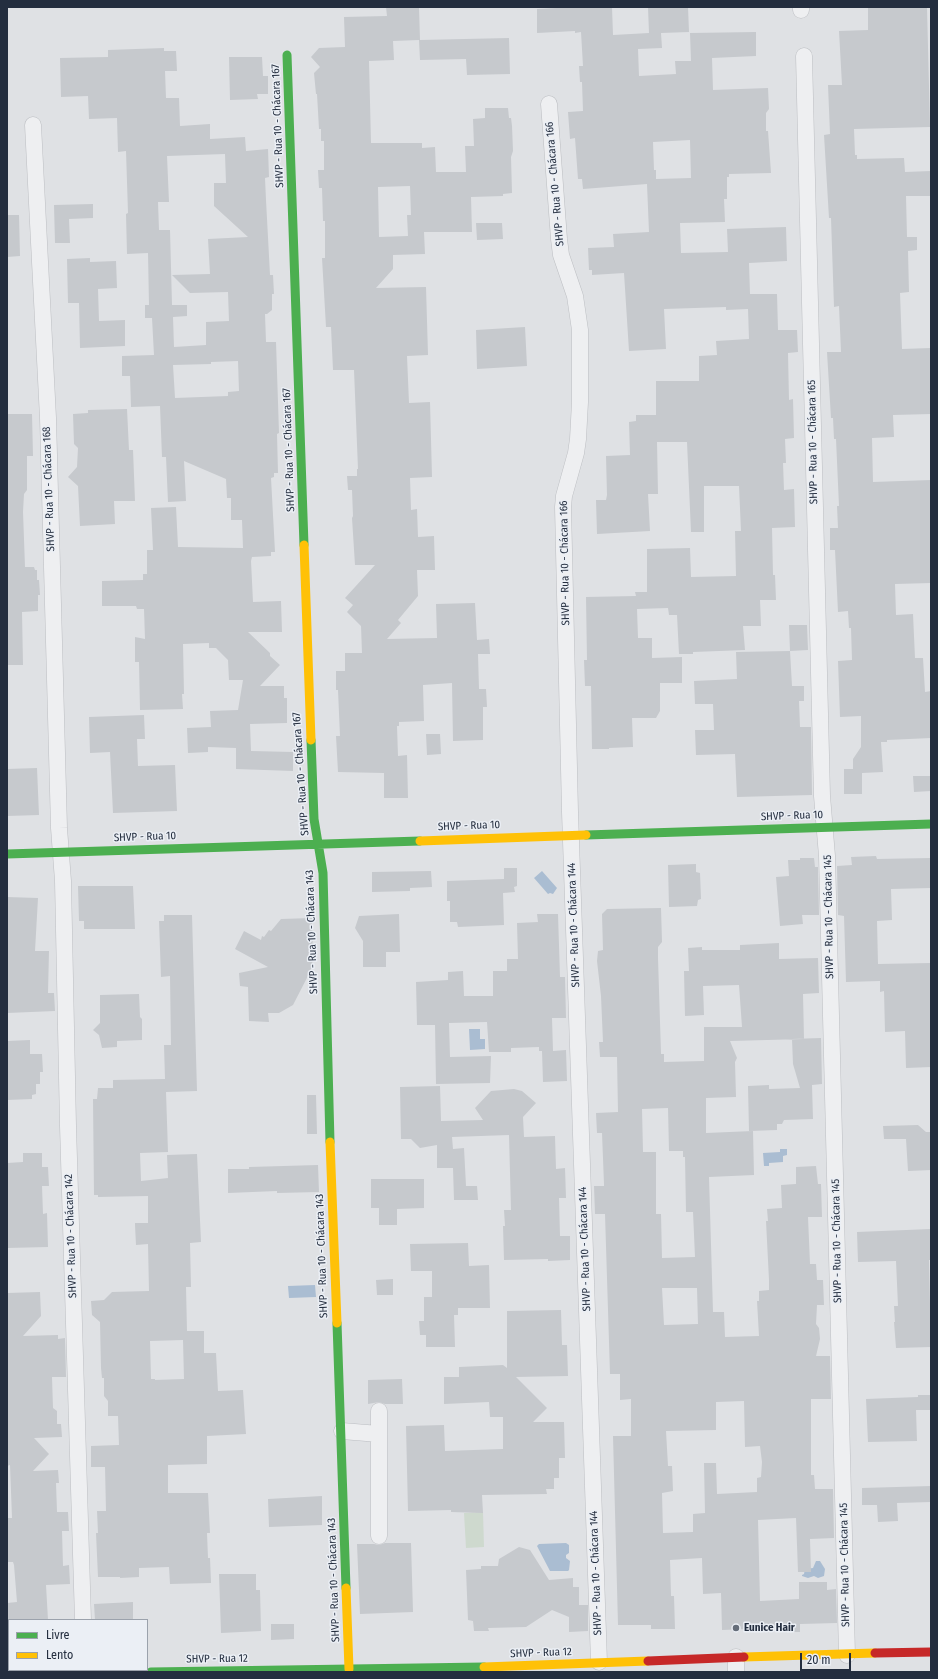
<!DOCTYPE html>
<meta charset="utf-8">
<style>
body{margin:0}
#map{position:relative;width:938px;height:1679px;overflow:hidden;background:#dfe1e4;font-family:"Fira Sans Condensed",sans-serif}
canvas{display:block}
.frame{position:absolute;inset:0;border:8px solid #242e3f;pointer-events:none}
.legend{position:absolute;left:8px;top:1619px;width:140px;height:52px;box-sizing:border-box;background:#ebeff5;border:1px solid #9ba2ac;margin:0;padding:5px 7px;list-style:none;font-size:12px;color:#242e3f}
.legend li{display:flex;align-items:center;gap:8px;height:20px}
.legend b{width:20px;border:1px solid #9ba2ac}
.scale{position:absolute;left:800px;top:1653px;width:51px;height:18px;box-sizing:border-box;border:2px solid #242e3f;border-top:0;padding-left:5px;font-size:12px;line-height:14px;white-space:nowrap;color:#242e3f;-webkit-text-stroke:3px #ebeff5;paint-order:stroke}
</style>
<div id="map">
<canvas width="938" height="1679"></canvas>
<div class="frame"></div>
<ul class="legend">
<li><b style="height:5px;background:#4caf50"></b>Livre</li>
<li><b style="height:5px;background:#ffc107"></b>Lento</li>
</ul>
<div class="scale">20 m</div>
</div>
<script>
const ctx = document.querySelector('canvas').getContext('2d');
ctx.lineJoin = 'round';
function fillPath(path, color) {
  ctx.fillStyle = color;
  ctx.fill(path, 'evenodd');
}
function toPath(rows) {
  const path = new Path2D();
  for (const r of rows) {
    path.moveTo(r[0], r[1]);
    for (let i = 2; i < r.length; i += 2) path.lineTo(r[i], r[i + 1]);
  }
  return path;
}
function stroke(path, color, width, dash) {
  ctx.strokeStyle = color;
  ctx.lineWidth = width;
  ctx.lineCap = dash ? 'butt' : 'round';
  ctx.setLineDash(dash || []);
  ctx.stroke(path);
}
function label(font, color, halo, rows, align = 'center') {
  ctx.font = font + ' "Fira Sans Condensed",sans-serif';
  ctx.lineWidth = 3;
  ctx.setLineDash([]);
  ctx.textBaseline = 'middle';
  ctx.strokeStyle = halo;
  ctx.fillStyle = color;
  for (const [text, x, y, turn = 0] of rows) {
    ctx.save();
    ctx.translate(x, y);
    ctx.rotate((+turn || 0) * Math.PI / 180);
    ctx.textAlign = isNaN(turn) ? turn : align;
    if (halo) ctx.strokeText(text, 0, 0);
    ctx.fillText(text, 0, 0);
    ctx.restore();
  }
}
const green = toPath([
 [483,1512,484,1547,466,1548,464,1513]
]);
const water = toPath([
 [542,871,557,888,553,894,550,893,548,894,534,878],
 [469,1029,480,1029,480,1039,485,1039,485,1049,470,1050],
 [780,1149,787,1149,787,1155,783,1156,783,1162,769,1163,769,1166,764,1166,763,1153,780,1152],
 [315,1285,316,1297,289,1298,288,1286],
 [566,1543,569,1545,569,1553,566,1555,566,1558,570,1561,569,1570,568,1571,550,1571,537,1546,539,1544],
 [816,1561,820,1561,825,1569,824,1576,818,1578,814,1576,808,1578,802,1576,802,1575,804,1574,805,1569,813,1568]
]);
const building = toPath([
 [386,7,419,7,420,40,509,38,510,74,467,75,466,59,420,60,419,40,393,41,394,60,369,61,371,143,422,143,422,148,435,147,436,172,466,172,465,146,474,146,473,119,485,118,485,108,508,108,509,118,511,118,512,126,513,151,511,157,512,193,503,194,503,196,471,197,472,232,424,232,425,254,393,255,393,269,376,288,426,287,428,355,407,356,409,403,430,402,432,477,410,478,411,510,417,509,418,537,434,536,435,570,417,570,418,596,398,620,401,623,387,639,437,638,436,604,475,603,477,640,489,639,490,654,478,654,479,689,486,689,487,707,483,707,483,740,453,741,452,683,423,685,424,721,399,722,399,726,397,726,398,756,407,755,408,798,384,798,384,773,338,772,336,736,340,736,338,690,336,690,336,671,345,671,345,653,362,653,361,626,347,612,353,605,345,598,375,565,355,565,352,518,353,516,352,490,348,490,347,476,357,476,357,469,358,469,354,370,333,370,331,327,326,327,322,258,325,258,325,221,323,221,322,188,319,188,318,170,324,170,324,141,321,141,321,129,319,129,317,94,316,94,314,73,320,67,311,57,319,48,345,47,344,17,387,16],
 [410,186,411,215,407,215,408,236,379,237,378,187],
 [556,7,612,7,613,35,649,33,648,7,688,7,689,32,661,33,662,48,638,49,639,76,676,74,675,61,691,61,690,33,756,32,756,56,712,58,713,90,768,88,769,109,766,113,766,131,768,131,771,173,729,174,729,177,727,177,727,199,724,199,725,222,680,223,681,253,728,252,727,229,786,227,787,261,749,263,750,294,777,294,778,330,797,330,798,352,788,353,789,400,793,399,794,438,785,439,786,463,783,463,784,490,794,489,795,527,772,528,773,575,775,575,776,600,760,600,761,626,743,626,745,650,693,652,693,654,679,654,677,615,669,615,668,608,637,609,638,638,652,638,652,658,682,657,682,683,660,683,660,711,656,718,632,718,633,747,609,748,609,749,592,749,591,686,585,686,584,660,587,660,586,597,636,596,635,592,647,592,647,549,690,548,691,577,736,576,735,531,741,531,739,486,704,486,704,532,691,532,687,442,657,442,658,494,648,494,650,531,597,534,596,500,606,500,607,495,606,456,630,455,629,422,636,421,636,415,656,415,656,381,699,381,699,356,717,355,716,341,749,339,748,309,726,310,726,307,664,309,666,349,629,351,624,273,592,275,592,270,589,270,588,248,614,247,613,234,649,232,647,184,583,189,582,179,578,179,575,138,570,139,568,112,583,111,582,82,580,82,579,66,583,66,581,32,575,33,575,31,537,33,537,9,556,8],
 [690,140,691,178,656,179,656,170,654,170,653,142],
 [868,7,927,7,930,127,854,129,855,155,857,155,857,159,904,158,905,172,931,171,931,196,906,196,907,237,917,237,917,250,908,251,909,292,900,293,902,349,931,348,931,414,893,415,894,437,872,438,873,482,931,480,931,583,895,584,896,615,913,614,915,658,923,658,925,692,931,691,931,738,887,740,887,742,881,742,883,772,862,773,862,794,844,794,844,769,853,769,853,759,861,747,861,716,840,717,838,661,852,660,851,628,849,628,848,611,838,612,835,550,830,550,830,528,838,528,837,506,839,506,836,439,834,439,833,418,831,418,827,352,841,352,839,306,834,307,831,218,829,218,824,135,830,134,828,85,842,85,839,31,868,30],
 [164,48,164,51,176,51,177,71,165,71,166,98,179,98,180,126,210,124,210,139,245,137,246,151,268,149,269,177,265,178,266,200,270,275,273,275,274,294,272,294,272,310,267,314,265,314,266,342,276,342,279,433,277,434,278,473,274,473,274,477,271,478,275,552,271,552,271,556,252,557,251,561,253,602,281,601,282,632,248,632,270,653,270,656,280,665,260,686,284,686,284,698,287,698,287,723,250,724,251,751,293,752,293,771,236,769,236,748,208,747,208,752,188,753,187,728,211,727,210,711,238,710,243,680,229,680,228,660,216,648,209,648,209,643,183,644,184,694,182,694,183,709,140,710,139,662,135,662,135,637,145,639,144,609,137,609,136,606,102,606,102,581,143,580,143,574,147,574,147,550,153,550,151,508,176,507,178,547,243,548,242,520,231,520,231,498,227,498,226,479,184,461,186,501,168,502,166,457,162,457,160,406,131,407,130,376,122,376,122,356,154,355,152,318,145,318,145,305,149,305,148,253,127,254,126,214,128,213,126,151,118,152,117,118,89,119,88,96,61,97,60,58,108,57,108,50],
 [225,154,226,183,214,183,214,206,248,237,208,239,210,274,172,275,190,293,228,292,229,321,206,322,206,345,174,347,173,317,187,316,187,305,172,305,170,230,159,230,158,202,169,202,167,156],
 [238,361,239,391,228,392,228,396,175,398,173,365,211,364,211,362],
 [229,57,262,57,263,76,268,76,268,94,257,94,258,99,230,100],
 [93,204,93,218,69,219,70,243,55,243,54,205],
 [7,215,19,215,20,256,7,257],
 [476,223,502,223,503,239,477,240],
 [90,258,90,262,116,261,117,288,98,289,99,321,125,320,125,346,80,348,79,303,68,303,67,259],
 [525,327,527,366,477,369,476,330],
 [127,409,129,450,133,450,135,501,114,501,115,524,80,526,78,486,68,477,77,467,78,448,74,444,73,414,88,413,88,410],
 [7,414,32,414,33,456,27,456,27,490,24,494,23,512,25,567,34,567,35,570,37,570,37,580,39,580,40,595,38,595,38,611,22,612,23,665,7,665],
 [789,625,807,625,808,650,790,651],
 [790,651,792,686,804,686,804,701,799,701,800,727,811,727,812,795,737,797,735,754,696,755,695,730,714,730,713,704,695,704,694,681,737,679,736,652],
 [144,715,145,739,137,739,138,766,175,765,177,811,113,813,110,752,90,753,89,717],
 [426,734,440,734,441,754,427,755],
 [37,768,39,815,7,816,7,769],
 [913,776,930,776,931,791,914,792],
 [876,856,877,859,931,858,931,888,891,889,892,920,877,921,878,964,931,963,931,1067,906,1068,905,1031,885,1032,884,991,880,992,880,981,846,982,844,916,838,915,837,866,852,865,851,857],
 [800,858,814,858,815,867,818,867,819,915,802,915,803,924,780,926,776,877,789,876,788,860,800,860],
 [696,864,696,872,700,873,701,899,698,900,697,906,669,907,668,865],
 [504,868,517,868,517,886,514,887,515,892,503,893,504,925,458,927,457,922,450,922,450,901,447,901,447,881,504,879],
 [431,871,432,887,410,888,410,891,372,892,372,872],
 [78,886,133,886,135,929,84,929,84,921,79,921],
 [7,897,38,898,35,951,49,951,48,993,54,993,55,1011,7,1013],
 [661,908,662,942,658,947,658,958,661,1054,664,1054,664,1062,704,1061,704,1027,742,1027,739,985,703,986,704,1015,685,1016,684,971,689,971,688,948,702,947,702,950,740,950,740,945,779,943,779,959,818,958,819,993,803,994,804,1039,730,1041,737,1058,735,1062,736,1097,706,1098,706,1133,753,1131,754,1175,709,1177,713,1312,724,1312,725,1337,759,1336,757,1301,759,1301,759,1291,769,1290,769,1280,766,1221,768,1221,767,1209,782,1208,781,1185,796,1184,796,1167,816,1166,818,1184,821,1184,822,1217,808,1217,810,1264,816,1264,817,1280,823,1280,824,1305,817,1305,816,1324,819,1328,820,1339,816,1356,830,1356,831,1399,811,1399,811,1475,814,1475,815,1489,833,1489,834,1538,810,1539,811,1572,798,1572,796,1518,758,1520,760,1601,799,1599,799,1582,827,1582,827,1590,836,1589,837,1623,800,1624,800,1632,786,1632,786,1629,774,1629,774,1628,722,1630,721,1593,703,1594,702,1558,670,1560,671,1596,674,1596,675,1629,651,1629,651,1625,618,1625,613,1436,631,1436,631,1399,620,1400,620,1374,610,1374,605,1214,595,1214,594,1186,604,1186,604,1184,602,1133,597,1133,596,1113,618,1112,617,1057,600,1057,599,1042,603,1042,601,996,597,961,598,951,603,950,602,914,607,909],
 [668,1108,669,1151,683,1151,683,1157,685,1157,686,1212,693,1212,695,1257,662,1258,661,1214,656,1214,656,1152,643,1152,642,1109],
 [662,1288,697,1288,698,1324,664,1325],
 [744,1401,745,1447,760,1446,762,1462,761,1477,757,1478,757,1492,717,1494,716,1463,704,1463,705,1513,693,1514,693,1532,663,1533,662,1493,673,1491,672,1466,668,1466,666,1431,716,1430,716,1402],
 [399,914,400,952,386,952,386,967,363,967,363,941,355,928,359,916],
 [537,914,558,914,560,977,565,977,566,1018,552,1018,553,1051,566,1050,567,1081,543,1082,542,1051,539,1051,539,1047,511,1048,511,1052,489,1052,487,1022,449,1023,450,1057,491,1056,490,1083,436,1084,435,1025,417,1025,416,982,448,980,448,972,463,971,464,996,493,996,493,971,507,971,507,959,518,959,517,923,538,922],
 [164,915,192,915,197,1091,166,1092,168,1152,140,1153,141,1181,168,1178,167,1155,197,1154,201,1242,190,1243,191,1287,186,1287,187,1331,204,1331,204,1353,216,1353,218,1391,243,1390,245,1421,246,1434,207,1436,207,1464,168,1465,168,1493,208,1493,210,1533,207,1533,208,1558,210,1558,211,1583,170,1584,169,1567,139,1568,139,1577,120,1578,120,1577,98,1577,96,1533,98,1533,97,1511,106,1511,105,1467,91,1467,91,1446,119,1445,118,1416,108,1416,108,1401,104,1396,104,1378,102,1378,101,1368,100,1322,92,1315,91,1301,104,1300,112,1292,149,1291,148,1244,136,1245,135,1225,135,1223,148,1223,148,1196,98,1197,98,1195,94,1195,93,1099,97,1099,98,1088,113,1088,113,1080,165,1079,164,1045,171,1045,170,976,161,977,159,921,164,921],
 [183,1340,184,1379,155,1380,155,1379,151,1379,150,1341],
 [312,918,313,958,311,970,293,1005,279,1013,268,1013,269,1022,249,1021,248,987,240,986,239,973,268,967,235,949,244,931,261,940,262,936,264,937,269,930,271,931,281,919],
 [139,994,140,1017,142,1019,142,1040,117,1041,117,1047,102,1048,99,1035,93,1030,100,1023,100,995],
 [821,1038,822,1084,812,1085,813,1119,784,1120,782,1124,777,1124,777,1130,749,1131,748,1086,769,1085,769,1089,800,1088,793,1064,792,1039],
 [30,1040,30,1054,42,1054,43,1072,40,1072,40,1084,36,1084,36,1094,32,1095,32,1099,7,1100,7,1041],
 [440,1086,441,1121,483,1120,475,1108,491,1091,514,1089,522,1091,536,1103,523,1117,524,1137,555,1136,556,1169,565,1168,566,1198,559,1198,560,1236,570,1236,570,1260,548,1261,548,1259,504,1260,503,1226,505,1226,504,1210,511,1210,509,1135,452,1137,453,1149,464,1148,466,1186,477,1186,478,1200,454,1200,453,1168,437,1168,437,1145,420,1148,411,1139,401,1139,400,1087],
 [307,1095,316,1095,317,1134,307,1134],
 [918,1125,926,1132,931,1132,931,1170,908,1171,906,1139,884,1139,883,1126],
 [23,1153,42,1153,42,1167,48,1167,49,1186,42,1186,43,1214,47,1213,48,1247,7,1248,7,1163,23,1162],
 [318,1165,319,1192,277,1193,277,1191,228,1193,228,1169,249,1169,249,1167],
 [371,1179,424,1179,424,1208,397,1209,397,1225,379,1225,379,1208,371,1208],
 [931,1229,931,1260,929,1260,931,1347,896,1348,894,1322,895,1322,894,1306,898,1306,896,1261,858,1262,857,1232],
 [468,1243,469,1266,489,1265,490,1308,458,1308,458,1315,454,1315,455,1347,426,1347,426,1335,420,1335,419,1321,424,1321,424,1297,432,1297,432,1271,411,1271,410,1244],
 [393,1279,393,1295,377,1295,376,1280],
 [40,1292,41,1316,23,1336,58,1335,58,1339,65,1338,66,1377,52,1377,53,1408,57,1411,57,1424,61,1424,62,1437,34,1438,49,1454,33,1471,58,1470,59,1483,56,1483,57,1512,68,1512,69,1531,62,1531,63,1566,69,1565,70,1584,46,1585,48,1620,7,1620,7,1603,17,1602,14,1565,13,1562,7,1562,7,1518,12,1518,10,1465,7,1466,7,1293],
 [561,1310,562,1345,567,1345,568,1376,516,1377,547,1408,533,1422,564,1422,565,1458,559,1458,559,1478,554,1478,554,1489,546,1489,547,1494,482,1495,483,1513,451,1512,451,1510,408,1511,406,1426,444,1425,445,1451,503,1449,503,1417,490,1417,489,1402,444,1404,444,1377,459,1377,459,1367,503,1365,507,1368,507,1311],
 [402,1379,403,1404,385,1404,379,1402,368,1404,368,1380],
 [918,1395,931,1395,931,1410,916,1410,917,1441,868,1442,866,1399,918,1397],
 [931,1486,931,1502,897,1503,898,1521,878,1522,877,1505,862,1505,862,1488],
 [322,1496,322,1525,269,1527,268,1499],
 [385,1543,411,1543,413,1612,360,1614,357,1544,374,1544,379,1545],
 [519,1547,530,1550,549,1580,573,1578,573,1587,579,1587,579,1605,588,1605,588,1631,569,1632,569,1617,552,1610,526,1627,488,1628,489,1631,474,1631,473,1621,468,1620,466,1570,481,1569,481,1566,498,1566,499,1559],
 [219,1574,256,1574,256,1590,260,1590,261,1631,221,1633],
 [133,1602,133,1620,95,1620,94,1604],
 [271,1624,294,1624,294,1639,271,1640]
]);
const street = toPath([
 [801,7,801,10],
 [804,56,822,796,827,856,847,1655],
 [549,104,559,239,561,255,575,296,580,330,580,402,578,439,576,453,564,496,563,507,570,812,599,1662],
 [33,125,48,418,59,828,63,881,68,1126,83,1620],
 [342,1431,379,1434],
 [379,1536,379,1411],
 [736,1657,736,1672],
 [86,1670,86,1672]
]);
const fast = toPath([
 [287,55,304,545],
 [311,740,314,819,323,873,330,1142],
 [586,835,931,824],
 [7,854,420,841],
 [337,1323,346,1588],
 [151,1672,484,1667]
]);
const slow = toPath([
 [304,545,311,740],
 [420,841,586,835],
 [330,1142,337,1323],
 [346,1588,349,1669],
 [744,1657,875,1653],
 [484,1667,648,1661]
]);
const jam = toPath([
 [875,1653,931,1652],
 [648,1661,744,1657]
]);
const markers = [
 [736,1628,4,"#656d79"]
];
const streetNames = [
 ["SHVP - Rua 10 - Chácara 167",278,126,-92],
 ["SHVP - Rua 10 - Chácara 166",555,184,-95],
 ["SHVP - Rua 10 - Chácara 165",813,442,-91],
 ["SHVP - Rua 10 - Chácara 167",289,450,-92],
 ["SHVP - Rua 10 - Chácara 168",49,489,-92],
 ["SHVP - Rua 10 - Chácara 166",565,563,-91],
 ["SHVP - Rua 10 - Chácara 167",301,774,-94],
 ["SHVP - Rua 10",792,816,-2],
 ["SHVP - Rua 10",469,826,-2],
 ["SHVP - Rua 10",145,837,-2],
 ["SHVP - Rua 10 - Chácara 145",829,917,-91],
 ["SHVP - Rua 10 - Chácara 144",574,925,-92],
 ["SHVP - Rua 10 - Chácara 143",312,932,-92],
 ["SHVP - Rua 10 - Chácara 142",71,1236,-92],
 ["SHVP - Rua 10 - Chácara 145",837,1241,-91],
 ["SHVP - Rua 10 - Chácara 144",585,1249,-92],
 ["SHVP - Rua 10 - Chácara 143",322,1256,-92],
 ["SHVP - Rua 10 - Chácara 145",845,1565,-91],
 ["SHVP - Rua 10 - Chácara 144",596,1573,-92],
 ["SHVP - Rua 10 - Chácara 143",334,1580,-92],
 ["SHVP - Rua 12",541,1653,-2],
 ["SHVP - Rua 12",217,1659,-1]
];
const poiNames = [
 ["Eunice Hair",744,1628]
];
fillPath(green, '#ced9ce');
fillPath(water, '#aabdd2');
fillPath(building, '#c6c9cd');
stroke(street, '#bcbec2', 17);
stroke(street, '#eeeff1', 16);
stroke(fast, '#4caf50', 9);
stroke(slow, '#ffc107', 9);
stroke(jam, '#c62828', 9);
for (const [x, y, r, color] of markers) {
  const dot = new Path2D();
  dot.arc(x, y, r, 0, 2 * Math.PI);
  ctx.fillStyle = color;
  ctx.fill(dot);
  stroke(dot, '#ebeff5', 1.5);
}
label('11px', '#242e3f', '#ebeff5', streetNames);
label('bold 11px', '#242e3f', '#ebeff5', poiNames, 'left');
</script>
